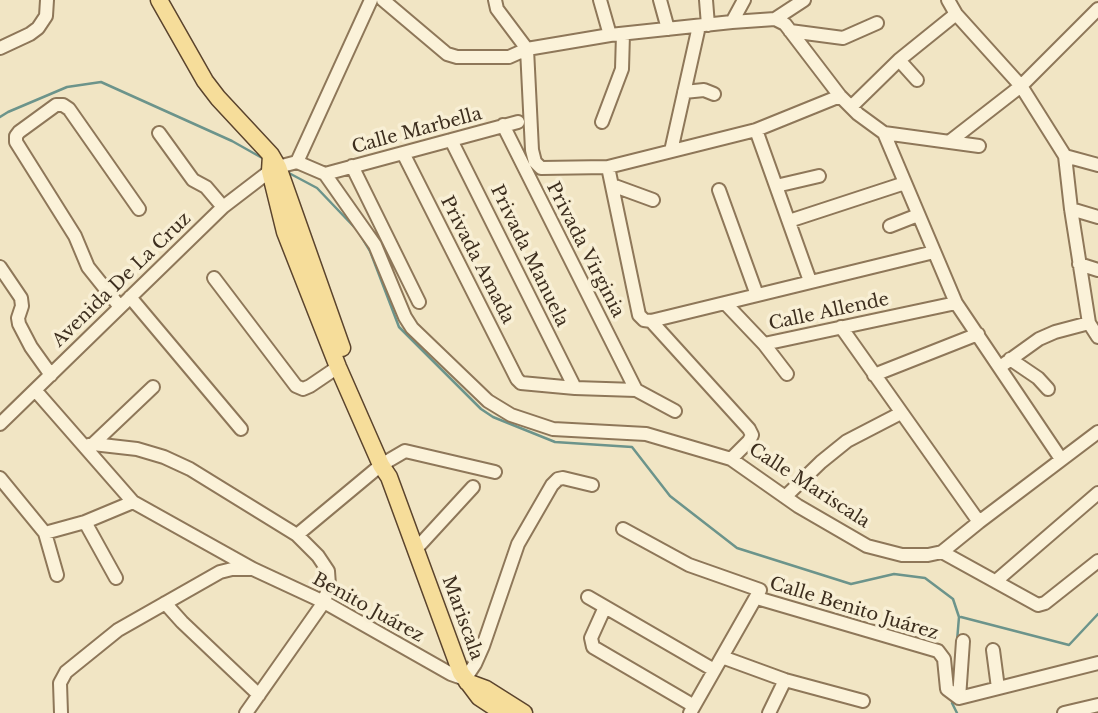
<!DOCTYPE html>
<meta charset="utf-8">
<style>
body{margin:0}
canvas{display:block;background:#f1e5c4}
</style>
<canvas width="1098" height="713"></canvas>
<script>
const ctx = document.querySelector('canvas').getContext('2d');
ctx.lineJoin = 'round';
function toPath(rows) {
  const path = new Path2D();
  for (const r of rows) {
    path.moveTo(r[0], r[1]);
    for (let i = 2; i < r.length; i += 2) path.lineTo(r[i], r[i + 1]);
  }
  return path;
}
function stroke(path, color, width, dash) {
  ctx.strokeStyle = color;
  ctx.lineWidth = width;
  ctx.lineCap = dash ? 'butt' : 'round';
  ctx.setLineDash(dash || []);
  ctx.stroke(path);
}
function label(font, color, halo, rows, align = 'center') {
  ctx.font = font + ' "Libre Baskerville",serif';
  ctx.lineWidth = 7;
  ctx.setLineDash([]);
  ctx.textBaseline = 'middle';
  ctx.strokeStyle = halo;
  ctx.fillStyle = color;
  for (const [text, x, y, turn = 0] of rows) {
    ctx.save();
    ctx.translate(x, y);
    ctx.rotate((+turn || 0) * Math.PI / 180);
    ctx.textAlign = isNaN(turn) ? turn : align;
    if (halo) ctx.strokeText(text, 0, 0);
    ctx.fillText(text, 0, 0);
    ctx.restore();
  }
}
const stream = toPath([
 [0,117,8,112,67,87,101,82,232,141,264,159],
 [287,172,317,188,358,231,370,251,399,327,481,409,493,417,555,442,632,447,670,496,737,548,851,584,894,574,925,578,953,599,959,617,957,641],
 [961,617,1069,645,1098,614],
 [953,686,956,658],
 [952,703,957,713]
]);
const minor = toPath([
 [383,0,447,54,457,57,509,57,527,49,610,35,732,22,775,19,785,24,840,96,858,114,884,133,956,303,1061,459],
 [495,0,497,9,527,49],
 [600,0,610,35],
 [660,0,668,29],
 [706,0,708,25],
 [948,0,956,14,1021,86,1065,156,1071,209,1089,323,1098,337],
 [775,19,804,0],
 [732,22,744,0],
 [790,31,843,38,877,23],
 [0,48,30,34,38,28,46,16,47,0],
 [527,49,532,150,535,162,541,168,608,167,756,130,840,96],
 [899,60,917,80],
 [684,92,704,90,714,94],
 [851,107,899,60,956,14],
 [602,122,622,69,623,34],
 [503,125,636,390,675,411],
 [756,130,810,281],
 [159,133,193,180,206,187,223,207],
 [884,133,979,146],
 [451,140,575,388],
 [949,142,1021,86,1098,9],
 [671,151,699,26],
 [403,153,517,379,521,383,575,388,636,390],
 [1065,156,1098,165],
 [297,162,371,0],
 [352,166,419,302],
 [608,167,639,315,644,320,651,321,934,252],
 [325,174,518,122],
 [612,185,653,200],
 [776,186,819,176],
 [719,190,757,295],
 [1071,209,1098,217],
 [789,221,905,183],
 [890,226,918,215],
 [1079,264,1098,270],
 [0,267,21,298,22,306,18,318,19,324,31,347,51,375],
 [214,278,296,386,303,389,310,386,338,367],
 [130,297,241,429],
 [725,303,764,344,787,374],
 [120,307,88,267,75,236,16,142,16,136,19,132,56,105,63,105,69,109,139,209],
 [651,321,749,429,752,435,749,441,731,459],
 [841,327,979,522],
 [764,344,956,303],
 [1010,359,1038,378,1048,389],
 [1000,367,1039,339,1055,332,1089,323],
 [874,375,978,334],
 [35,390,133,502,253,569,324,602,451,674,465,679,475,664,483,646,518,544,552,485,558,479,563,478,592,485],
 [0,424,223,207,270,171,278,167,297,162,325,174,375,245,405,317,412,328,488,401,511,415,553,429,646,434,731,459,798,506,867,546,902,555,928,555,942,552,979,522,1098,432],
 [93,444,153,387],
 [84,446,93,444,137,449,164,457,190,469,297,535,318,556,328,571,329,585,324,602,246,713],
 [0,478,45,533,57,575],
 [785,497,821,462,847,441,901,413],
 [85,522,116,578],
 [623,529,689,565,760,590,690,713],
 [45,533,85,522,133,502],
 [297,535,381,465,405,451,495,472],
 [416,549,473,487],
 [942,552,1038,605,1045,603,1098,561],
 [996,581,1098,493],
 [588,597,714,670],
 [757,598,938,651,944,659,947,689,959,698,1098,663],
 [165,603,182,622,259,695],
 [605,607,591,638,593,647,694,706],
 [993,650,998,688],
 [722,657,785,680,863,701],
 [959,698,963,641],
 [61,713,60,683,66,672,118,630,220,572,232,569,253,569],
 [769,713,785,680],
 [1064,713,1098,705]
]);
const major = toPath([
 [159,0,205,81,218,98,271,155,278,167,342,348],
 [271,155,270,171,285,232,338,367,381,465,389,477,461,673,479,697,503,713],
 [467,682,486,689,524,713]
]);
const streetNames = [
 ["Calle Marbella",417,131,-15],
 ["Privada Virginia",585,250,63],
 ["Privada Manuela",529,256,64],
 ["Privada Amada",477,260,63],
 ["Avenida De La Cruz",122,280,-44],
 ["Calle Allende",829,312,-12],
 ["Calle Mariscala",809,486,33],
 ["Benito Juárez",368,608,29],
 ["Calle Benito Juárez",854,609,17],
 ["Mariscala",462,618,70]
];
stroke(stream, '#6c948b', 2.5);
stroke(minor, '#8e7759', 16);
stroke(major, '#5b442d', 19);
stroke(minor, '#fbf2d9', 12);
stroke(major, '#f6dd9a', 16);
label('18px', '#3d2e1e', '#f8efd5', streetNames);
</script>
